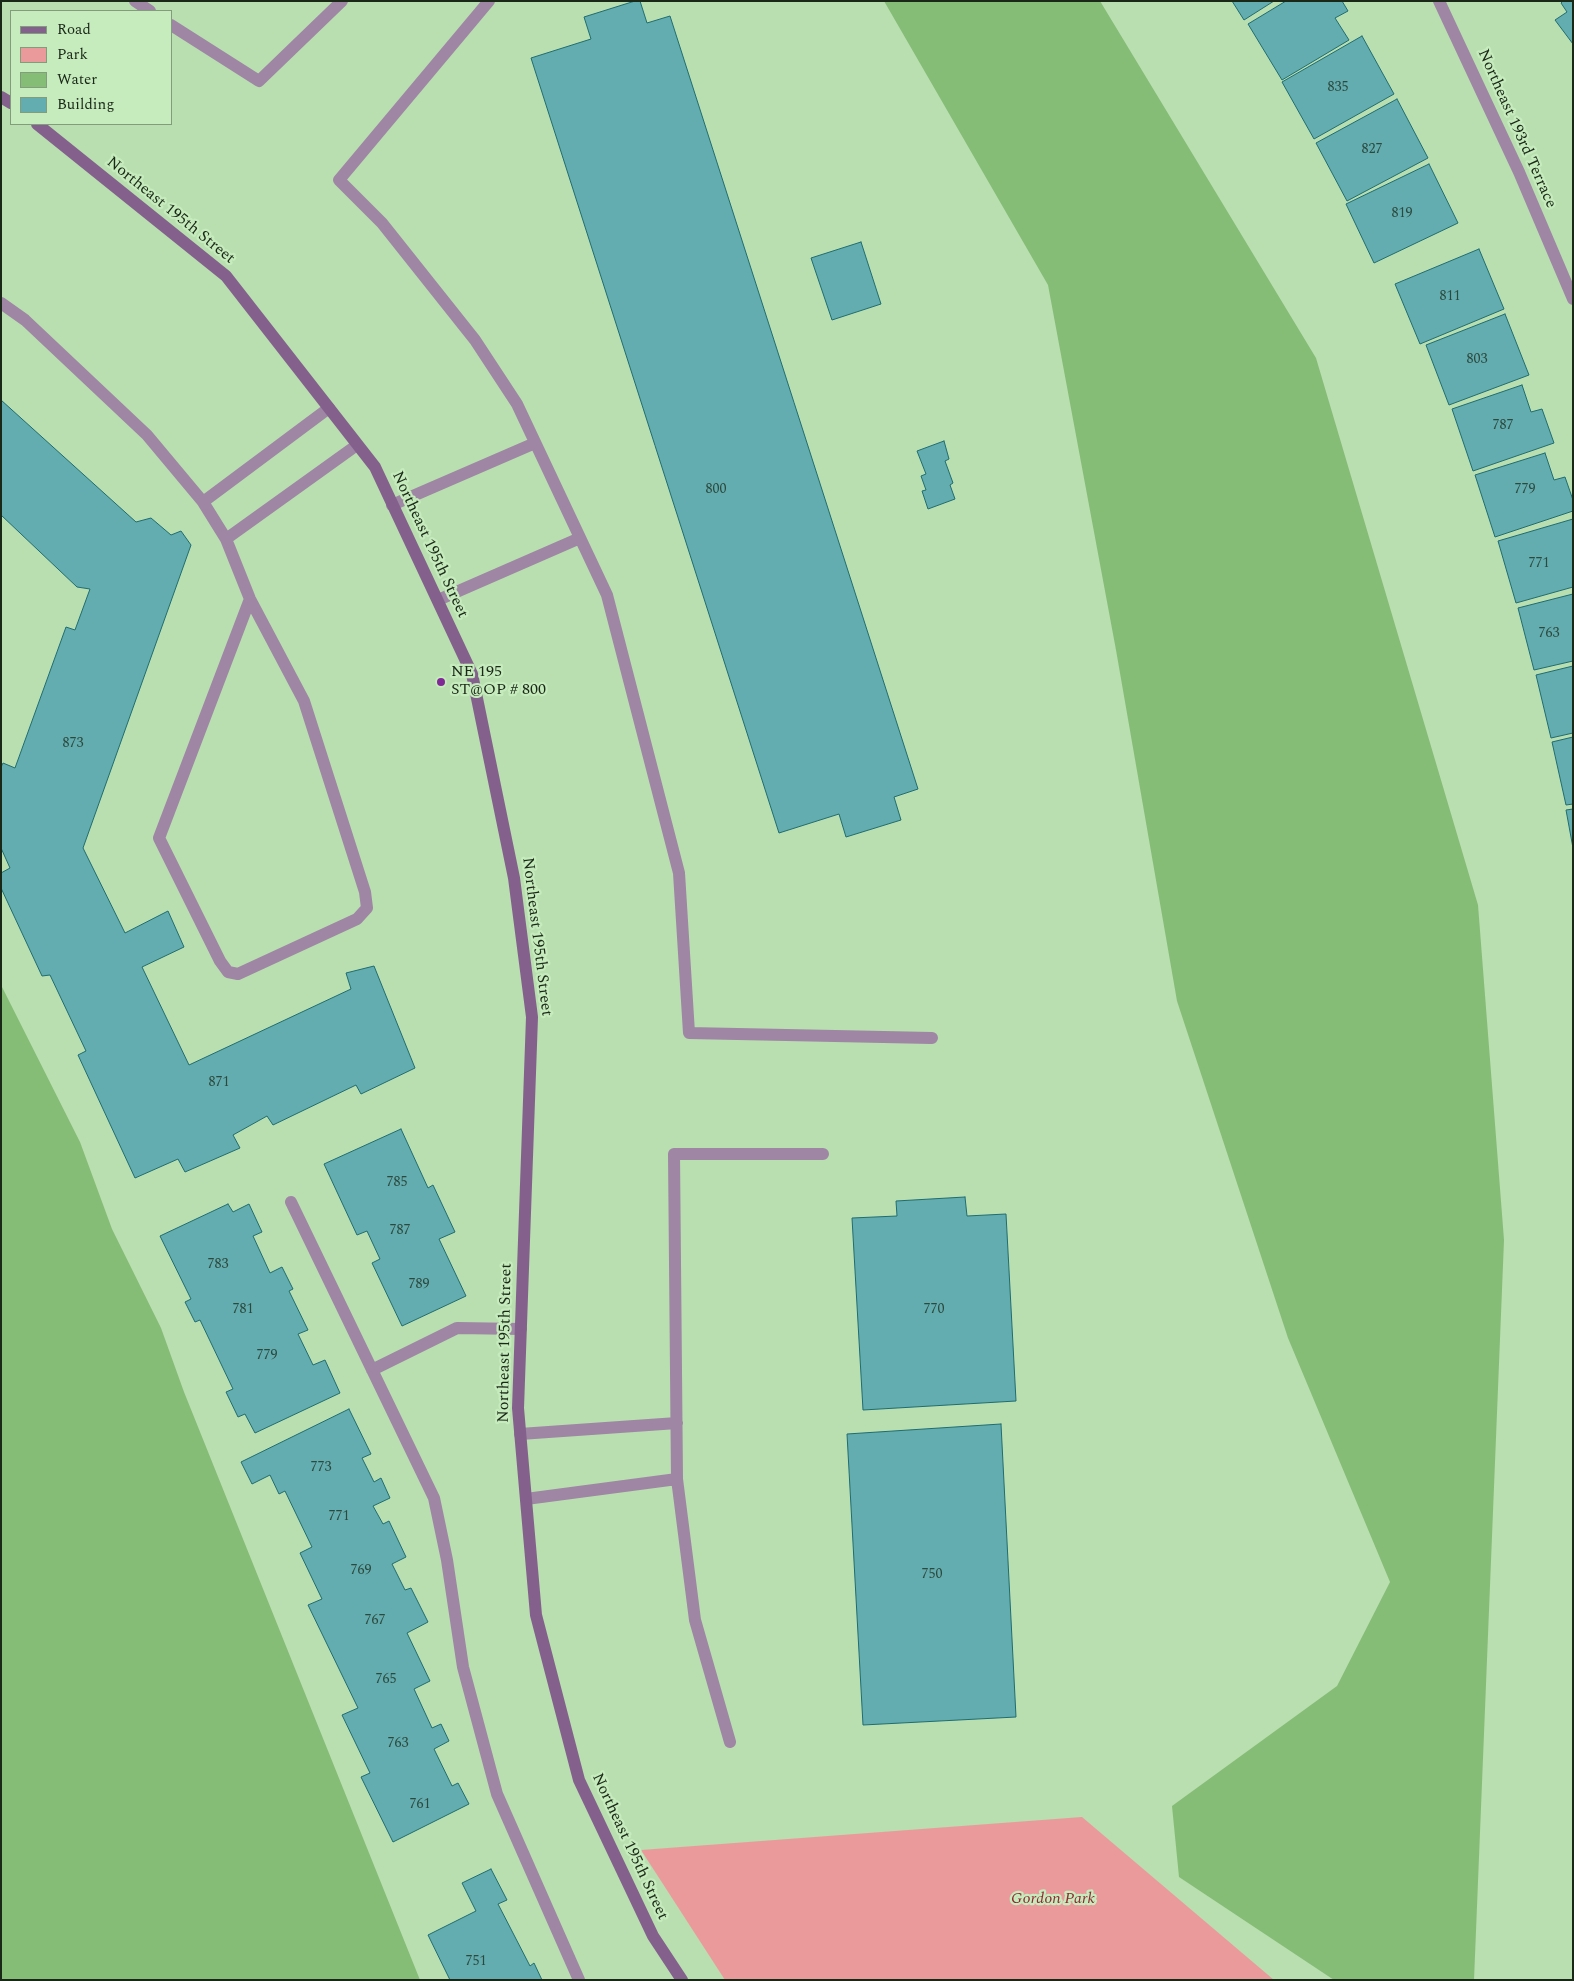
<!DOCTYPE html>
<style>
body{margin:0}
#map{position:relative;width:1574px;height:1981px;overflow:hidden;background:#b9deb0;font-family:Spectral,serif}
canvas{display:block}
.frame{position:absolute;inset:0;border:2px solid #1a2817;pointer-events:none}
.legend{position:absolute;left:10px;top:10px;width:162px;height:115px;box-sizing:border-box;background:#c6ebbd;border:1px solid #819d7b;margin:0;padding:6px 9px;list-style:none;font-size:15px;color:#1a2817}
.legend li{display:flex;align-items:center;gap:10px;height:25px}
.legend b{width:25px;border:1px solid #819d7b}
</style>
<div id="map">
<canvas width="1574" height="1981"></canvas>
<div class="frame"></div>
<ul class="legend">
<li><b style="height:6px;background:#84618c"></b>Road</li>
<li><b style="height:14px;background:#eb9a9b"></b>Park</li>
<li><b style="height:14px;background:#85bd77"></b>Water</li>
<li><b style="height:14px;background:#63acaf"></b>Building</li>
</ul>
</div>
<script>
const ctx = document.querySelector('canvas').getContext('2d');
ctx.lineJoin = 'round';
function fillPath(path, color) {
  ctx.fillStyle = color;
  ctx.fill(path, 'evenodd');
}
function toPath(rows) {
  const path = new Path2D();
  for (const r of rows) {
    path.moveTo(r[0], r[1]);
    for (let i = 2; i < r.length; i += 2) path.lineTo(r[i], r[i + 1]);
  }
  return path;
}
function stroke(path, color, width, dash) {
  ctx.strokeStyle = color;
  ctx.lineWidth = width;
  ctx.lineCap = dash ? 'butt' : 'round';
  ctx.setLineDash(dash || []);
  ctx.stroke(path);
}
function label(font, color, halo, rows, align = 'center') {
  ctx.font = font + ' Spectral,serif';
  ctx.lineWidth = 4.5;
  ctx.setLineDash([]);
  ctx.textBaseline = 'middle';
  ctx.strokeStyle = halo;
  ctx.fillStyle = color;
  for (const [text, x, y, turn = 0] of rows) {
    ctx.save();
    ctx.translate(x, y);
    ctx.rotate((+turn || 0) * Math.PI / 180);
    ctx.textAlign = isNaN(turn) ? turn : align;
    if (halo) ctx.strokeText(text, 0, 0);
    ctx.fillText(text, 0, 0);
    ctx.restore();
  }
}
const green = toPath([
 [1082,1817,1274,1980,725,1980,641,1850]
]);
const water = toPath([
 [884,1,1100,1,1316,358,1478,905,1504,1240,1474,1980,1334,1980,1179,1877,1172,1806,1337,1686,1390,1582,1288,1338,1177,1001,1116,650,1048,285],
 [1,985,80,1142,112,1229,161,1328,184,1392,420,1980,1,1980]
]);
const building = toPath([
 [635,1,640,1,647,23,670,16,918,789,894,797,901,820,846,837,839,814,779,833,531,58,591,39,584,17,635,1],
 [1232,1,1274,1,1244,20,1232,1],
 [1286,1,1342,1,1348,11,1335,18,1349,40,1282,80,1248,24,1286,1],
 [1563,1,1573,1,1573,44,1555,20,1567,12,1561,3,1563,1],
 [1362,36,1394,94,1314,139,1282,82,1362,36],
 [1397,99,1428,158,1347,201,1316,143,1397,99],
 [1429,164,1458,223,1374,263,1346,204,1429,164],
 [861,242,881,304,832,320,811,258,861,242],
 [1479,249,1504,309,1420,344,1395,284,1479,249],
 [1505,314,1529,375,1449,405,1426,345,1505,314],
 [1522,385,1531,412,1542,409,1554,443,1473,471,1452,409,1522,385],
 [1,400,136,522,151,518,171,535,181,531,191,545,83,848,125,933,168,911,184,947,142,967,189,1065,351,989,346,973,374,966,415,1068,361,1094,356,1085,273,1125,267,1116,233,1135,240,1148,185,1172,178,1159,135,1178,78,1055,86,1051,50,975,42,976,1,888,1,873,10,868,1,848,1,767,3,763,15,768,66,627,75,630,90,589,77,587,1,515,1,400],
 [944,441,949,459,945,461,953,483,950,485,955,499,928,509,922,491,926,490,921,476,926,474,917,451,944,441],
 [1545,453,1554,480,1565,477,1573,500,1573,511,1495,537,1475,475,1545,453],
 [1573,519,1573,587,1516,603,1498,541,1573,519],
 [1573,594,1573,661,1534,670,1518,608,1573,594],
 [1573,666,1573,733,1551,738,1536,675,1573,666],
 [1573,737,1573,804,1566,805,1552,742,1573,737],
 [1573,809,1573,848,1566,810,1573,809],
 [401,1129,428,1188,433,1185,455,1232,439,1239,466,1296,402,1326,372,1263,380,1259,367,1231,357,1235,324,1164,401,1129],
 [965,1197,967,1216,1006,1214,1016,1401,863,1410,852,1218,897,1216,896,1201,965,1197],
 [228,1204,233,1212,249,1204,262,1232,253,1236,270,1273,282,1267,293,1289,289,1291,308,1330,298,1334,313,1365,325,1360,340,1393,255,1433,245,1414,238,1417,226,1392,233,1389,200,1320,195,1322,185,1302,191,1299,160,1236,228,1204],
 [349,1409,371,1454,362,1458,374,1482,381,1478,390,1498,373,1506,383,1524,389,1521,406,1557,392,1564,405,1590,411,1588,428,1622,407,1633,430,1681,414,1689,432,1728,441,1724,449,1741,434,1749,452,1786,458,1783,469,1804,393,1842,361,1777,370,1773,342,1715,358,1708,308,1605,322,1599,300,1553,312,1547,285,1491,279,1494,270,1475,252,1484,241,1462,349,1409],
 [1001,1424,1016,1717,863,1725,847,1434,1001,1424],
 [491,1869,507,1900,498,1904,530,1966,534,1963,542,1980,450,1980,428,1935,476,1911,462,1883,491,1869]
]);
const lane = toPath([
 [135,1,150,11],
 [489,1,339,180,382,223,475,340,517,404,607,595,679,873,689,1033,932,1038],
 [171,25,259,81,342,1],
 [1,303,25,320,147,435,203,502,226,539,250,599,304,701,365,892,367,908,357,919,238,974,228,972,220,961,159,838,250,599],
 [203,502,329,408],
 [392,505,535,443],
 [226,539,357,445],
 [438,600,580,538],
 [291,1202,434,1498,447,1560,463,1667,497,1794,579,1980],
 [372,1370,457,1328,521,1329],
 [520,1434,677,1423],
 [526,1499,677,1479],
 [730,1742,695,1620,677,1479,674,1154,823,1154]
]);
const street = toPath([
 [1439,1,1519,172,1573,299]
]);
const secondary = toPath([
 [1,97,11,103],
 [37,124,226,276,375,467,472,674,514,878,532,1017,518,1408,536,1615,579,1780,653,1936,682,1980]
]);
const markers = [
 [441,682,5,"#802895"]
];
const numberNames = [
 ["835",1338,88],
 ["827",1372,150],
 ["819",1402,214],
 ["811",1450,297],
 ["803",1477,360],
 ["787",1503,426],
 ["800",716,490],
 ["779",1525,490],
 ["771",1539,564],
 ["763",1549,634],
 ["873",73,744],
 ["871",219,1083],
 ["785",397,1183],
 ["787",400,1231],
 ["783",218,1265],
 ["789",419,1285],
 ["781",243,1310],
 ["770",934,1310],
 ["779",267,1356],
 ["773",321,1468],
 ["771",339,1517],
 ["769",361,1571],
 ["750",932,1575],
 ["767",375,1621],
 ["765",386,1680],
 ["763",398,1744],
 ["761",420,1805],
 ["751",476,1962]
];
const streetNames = [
 ["Northeast 193rd Terrace",1516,129,66],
 ["Northeast 195th Street",170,211,39],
 ["Northeast 195th Street",429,545,65],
 ["Northeast 195th Street",536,937,83],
 ["Northeast 195th Street",506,1343,-89],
 ["Northeast 195th Street",629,1847,65]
];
const poiNames = [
 ["NE 195",451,673],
 ["ST@OP # 800",451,691]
];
const parkNames = [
 ["Gordon Park",1053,1900]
];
fillPath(green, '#eb9a9b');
fillPath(water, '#85bd77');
fillPath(building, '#63acaf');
stroke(building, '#1f6d70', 1);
stroke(lane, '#9e86a4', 12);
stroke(street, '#9e86a4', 12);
stroke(secondary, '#84618c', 12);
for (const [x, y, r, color] of markers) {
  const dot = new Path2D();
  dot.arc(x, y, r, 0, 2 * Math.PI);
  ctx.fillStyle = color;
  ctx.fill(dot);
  stroke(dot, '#c6ebbd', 2);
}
label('14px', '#2c493d', null, numberNames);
label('16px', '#1a2817', '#c6ebbd', streetNames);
label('16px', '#1a2817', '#c6ebbd', poiNames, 'left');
label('italic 16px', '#942632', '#c6ebbd', parkNames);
</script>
